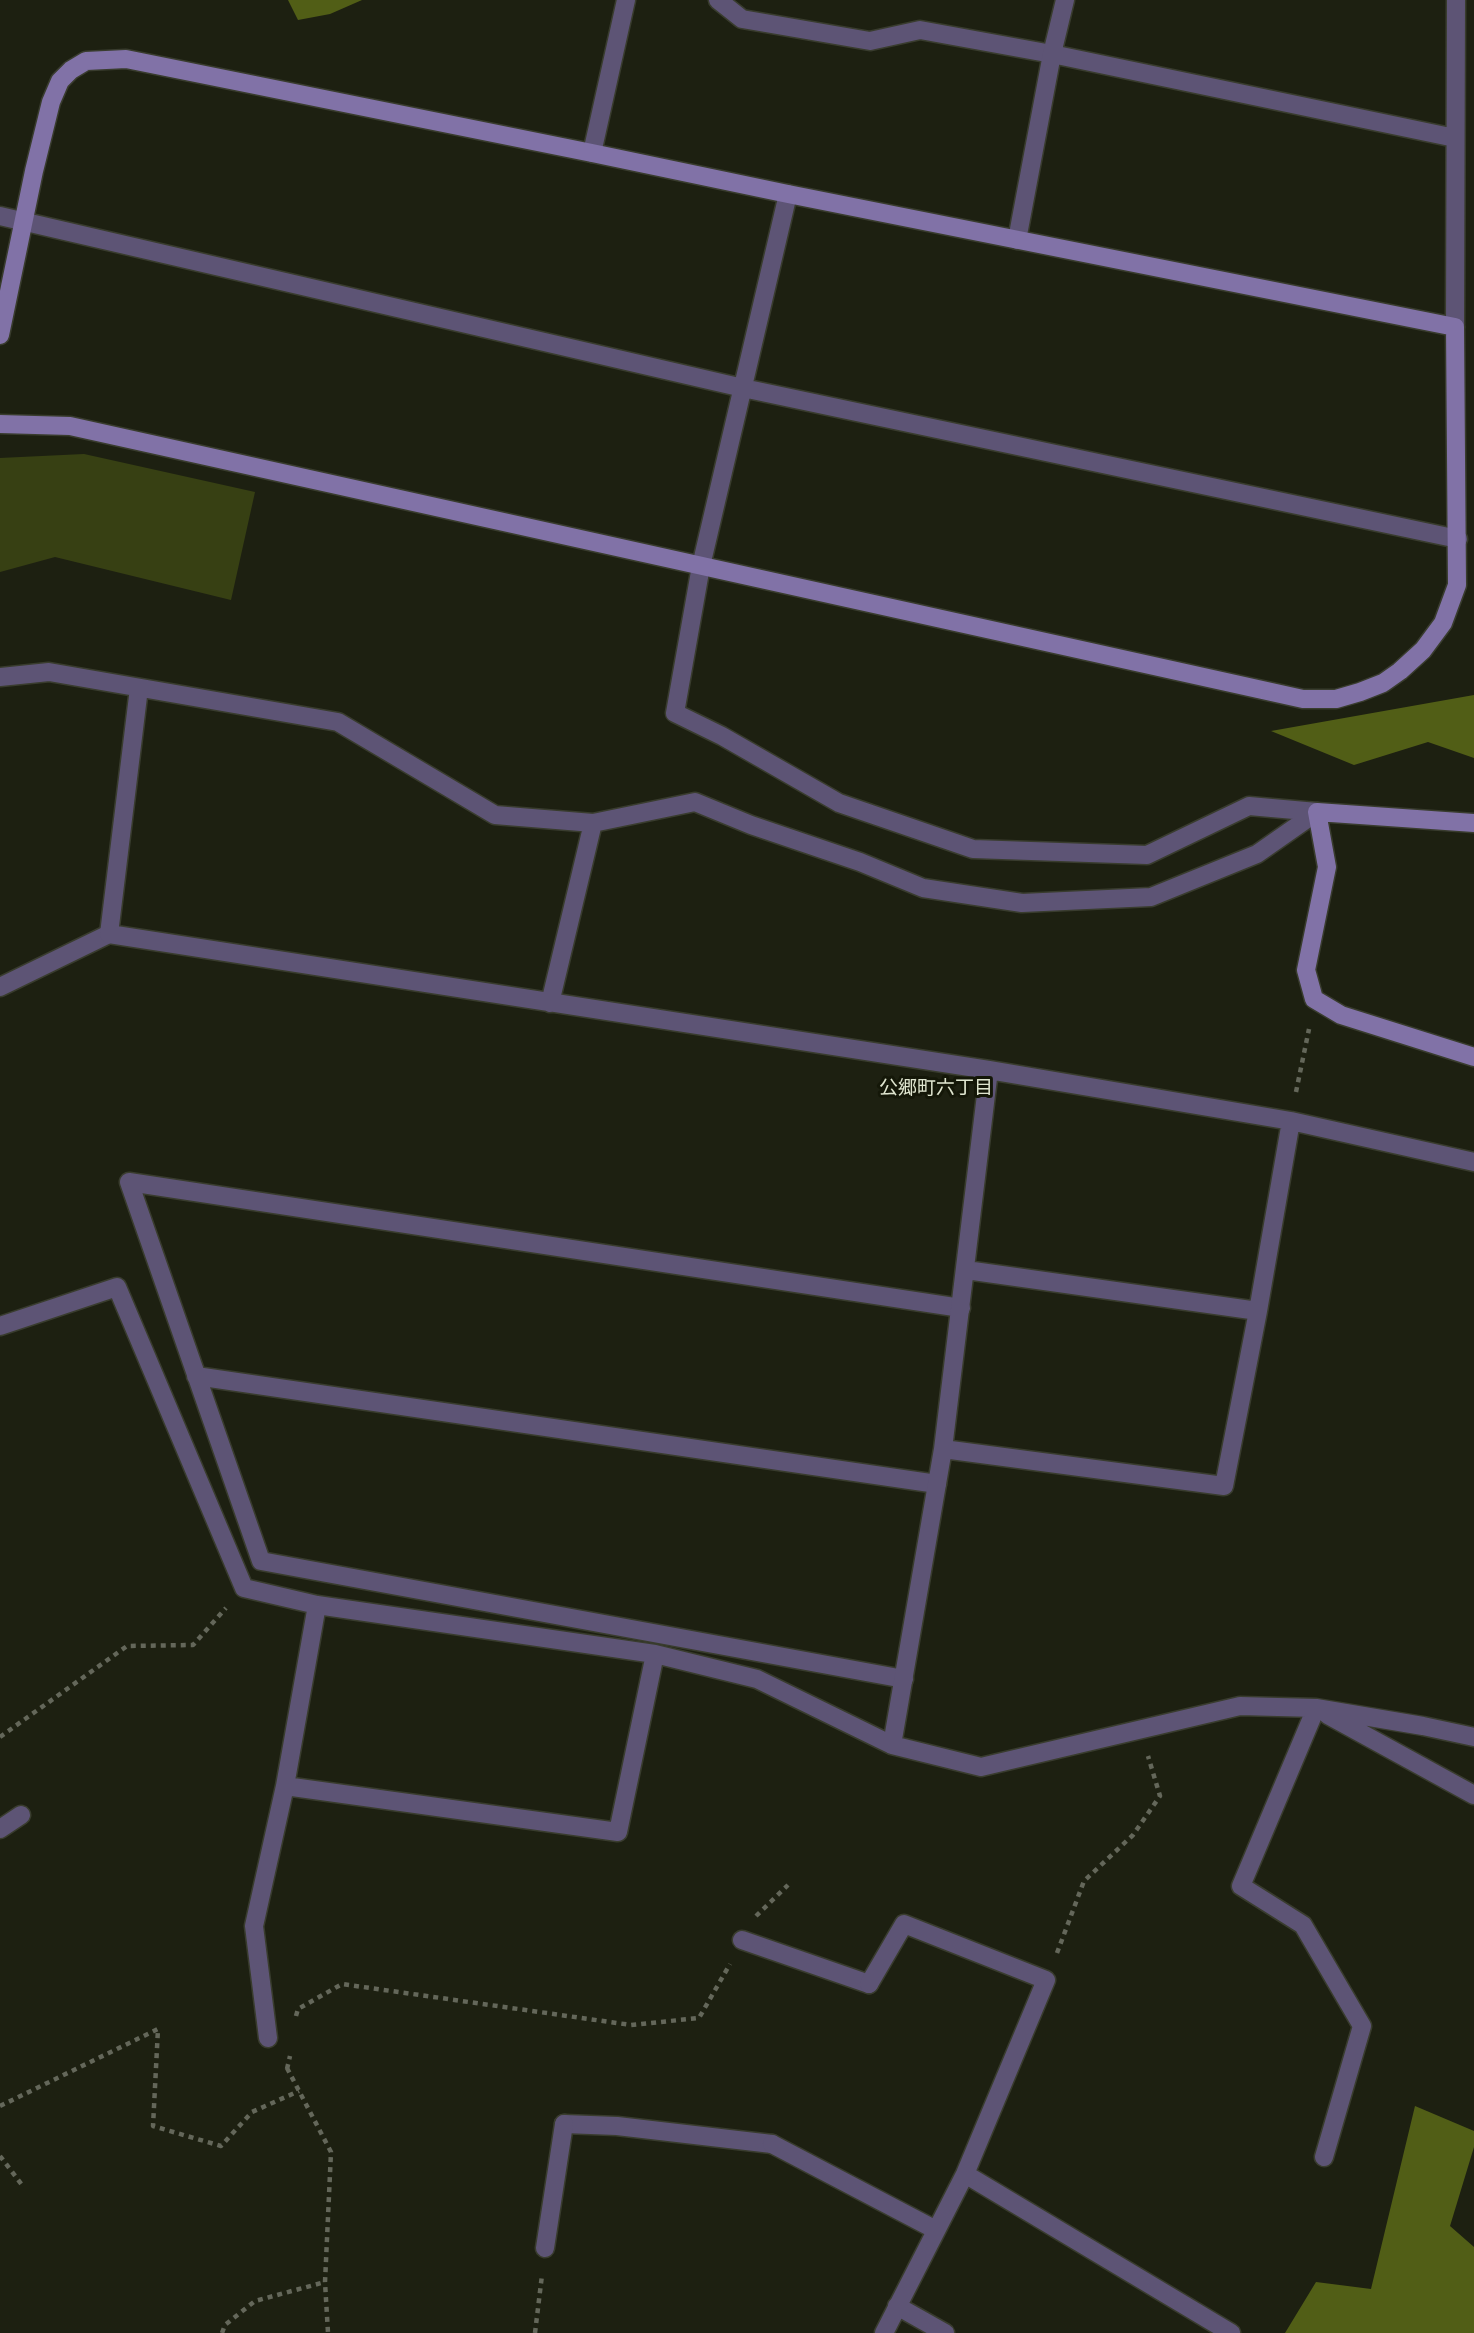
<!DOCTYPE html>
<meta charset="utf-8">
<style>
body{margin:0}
canvas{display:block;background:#1d2011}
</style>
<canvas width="1474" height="2333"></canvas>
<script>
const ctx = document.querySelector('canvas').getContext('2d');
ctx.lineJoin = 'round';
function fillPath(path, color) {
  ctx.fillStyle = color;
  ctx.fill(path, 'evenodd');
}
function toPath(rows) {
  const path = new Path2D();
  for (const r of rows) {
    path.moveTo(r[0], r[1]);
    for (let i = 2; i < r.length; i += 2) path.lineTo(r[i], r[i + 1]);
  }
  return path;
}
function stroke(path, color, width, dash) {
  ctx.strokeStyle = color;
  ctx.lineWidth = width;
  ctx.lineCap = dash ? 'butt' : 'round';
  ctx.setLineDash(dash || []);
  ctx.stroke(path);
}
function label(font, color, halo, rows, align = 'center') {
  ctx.font = font + ' Manrope,"Noto Sans JP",sans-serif';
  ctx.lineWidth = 6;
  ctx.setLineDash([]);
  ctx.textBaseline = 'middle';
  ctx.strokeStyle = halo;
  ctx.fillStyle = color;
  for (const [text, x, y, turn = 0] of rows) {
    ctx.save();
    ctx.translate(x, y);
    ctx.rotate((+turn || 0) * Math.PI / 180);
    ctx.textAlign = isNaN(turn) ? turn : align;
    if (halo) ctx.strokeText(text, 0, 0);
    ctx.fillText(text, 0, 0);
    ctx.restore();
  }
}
const green = toPath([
 [84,454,255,492,231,600,55,557,0,572,0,458]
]);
const forest = toPath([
 [288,0,362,0,330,14,298,20],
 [1474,695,1474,758,1428,742,1354,765,1271,731],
 [1415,2106,1474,2131,1474,2147,1450,2226,1474,2247,1474,2333,1285,2333,1316,2282,1371,2289]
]);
const path = toPath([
 [1296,1092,1309,1029],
 [0,1737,127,1646,193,1645,226,1608],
 [756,1916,788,1885],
 [1057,1953,1084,1881,1133,1835,1160,1796,1148,1756],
 [296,2016,298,2009,342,1984,631,2025,699,2018,730,1964],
 [287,2068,331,2152,325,2282,328,2333],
 [287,2069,290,2056],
 [0,2106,158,2029,153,2126,221,2146,252,2112,299,2091],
 [0,2156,22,2185],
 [222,2333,225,2325,255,2301,325,2282],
 [535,2333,542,2275]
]);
const lane = toPath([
 [718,0,742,19,870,41,920,30,1052,54],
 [0,987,109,934],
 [196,1376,937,1484],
 [904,1679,261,1561,129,1182,961,1308],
 [0,1829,21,1815],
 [742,1940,869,1984],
 [564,2124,617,2126,772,2144]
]);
const street = toPath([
 [1052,54,1455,138],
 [592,153,626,0],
 [788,194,701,566,675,713,722,736,839,803,973,849,1147,855,1249,806,1317,812],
 [0,216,743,388,1458,539],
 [1017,240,1052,54,1065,0],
 [1455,327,1456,0],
 [0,677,49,672,338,722,495,815,593,823,695,802,751,825,860,862,923,888,1022,903,1151,897,1257,854,1317,812],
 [139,688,109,934,989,1070,1291,1121,1474,1162],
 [550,1003,593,823],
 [966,1270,1258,1311],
 [0,1326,117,1287,244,1588,317,1605,655,1654,757,1679,892,1745,981,1767,1240,1706,1316,1708,1423,1726,1474,1737],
 [943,1449,1224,1486,1258,1311,1291,1121],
 [317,1605,285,1786,618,1832,655,1654],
 [1316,1708,1241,1886,1303,1925,1362,2026,1324,2157],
 [1328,1715,1474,1795],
 [892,1745,943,1449,989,1070],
 [869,1984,904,1924,1046,1980,965,2174,884,2333],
 [268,2038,254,1926,285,1786],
 [772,2144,936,2230],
 [965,2174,1231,2333],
 [545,2248,564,2124],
 [897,2306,945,2333]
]);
const secondary = toPath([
 [0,335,34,171,51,102,60,81,71,70,86,61,126,59,592,153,788,194,1455,327,1457,585,1443,623,1423,650,1400,671,1383,683,1360,692,1336,699,1303,699,70,426,0,424],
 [1474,823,1317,812,1327,867,1306,970,1314,999,1341,1015,1474,1057]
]);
const neighbourhoodNames = [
 ["公郷町六丁目",936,1089]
];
fillPath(green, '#374013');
fillPath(forest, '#515e16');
stroke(lane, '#393c2e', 21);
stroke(street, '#393c2e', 21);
stroke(secondary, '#393c2e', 21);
stroke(path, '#64675a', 4.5, [5, 5]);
stroke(lane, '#5d5475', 18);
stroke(street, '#5d5475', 18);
stroke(secondary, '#8172a7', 18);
label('19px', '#dfe5cf', '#141708', neighbourhoodNames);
</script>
